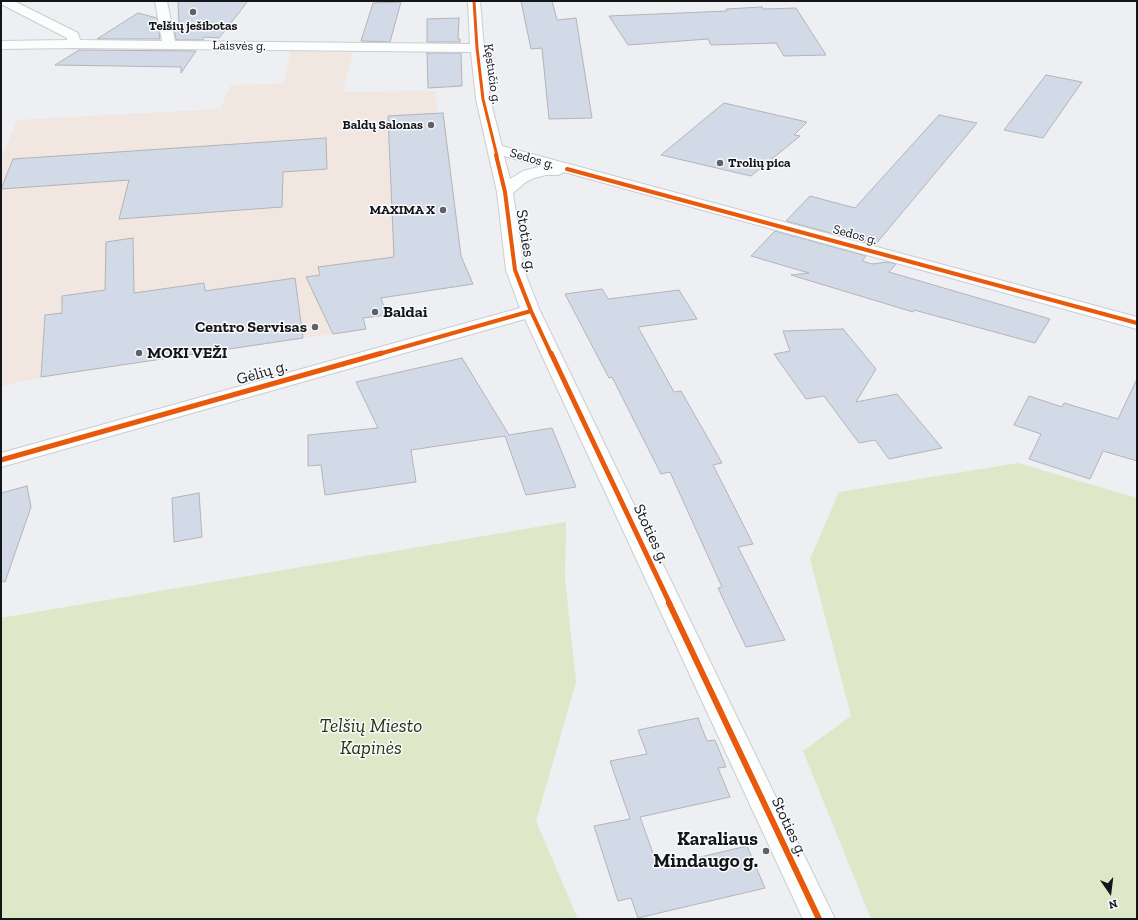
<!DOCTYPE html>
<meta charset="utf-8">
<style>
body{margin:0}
#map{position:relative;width:1138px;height:920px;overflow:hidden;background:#edeff2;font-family:"Zilla Slab",serif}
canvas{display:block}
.frame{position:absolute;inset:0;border:2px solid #141517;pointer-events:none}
.north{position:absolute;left:1090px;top:872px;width:40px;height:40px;-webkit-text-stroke:3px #f9fbfe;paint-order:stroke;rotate:166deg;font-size:11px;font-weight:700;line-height:16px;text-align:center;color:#141517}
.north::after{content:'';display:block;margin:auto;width:14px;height:18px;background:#141517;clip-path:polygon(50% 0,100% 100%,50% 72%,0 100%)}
</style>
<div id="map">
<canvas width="1138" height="920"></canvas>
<div class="frame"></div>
<div class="north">N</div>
</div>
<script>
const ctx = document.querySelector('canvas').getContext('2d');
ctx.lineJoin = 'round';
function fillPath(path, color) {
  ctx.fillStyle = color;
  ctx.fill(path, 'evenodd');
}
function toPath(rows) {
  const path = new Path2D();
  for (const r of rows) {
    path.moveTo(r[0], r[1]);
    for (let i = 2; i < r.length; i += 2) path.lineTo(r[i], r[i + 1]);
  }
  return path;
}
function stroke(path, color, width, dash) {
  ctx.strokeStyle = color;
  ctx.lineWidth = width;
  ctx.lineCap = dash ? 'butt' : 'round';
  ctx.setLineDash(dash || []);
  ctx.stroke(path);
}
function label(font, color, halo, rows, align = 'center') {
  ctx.font = font + ' "Zilla Slab",serif';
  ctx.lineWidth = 3;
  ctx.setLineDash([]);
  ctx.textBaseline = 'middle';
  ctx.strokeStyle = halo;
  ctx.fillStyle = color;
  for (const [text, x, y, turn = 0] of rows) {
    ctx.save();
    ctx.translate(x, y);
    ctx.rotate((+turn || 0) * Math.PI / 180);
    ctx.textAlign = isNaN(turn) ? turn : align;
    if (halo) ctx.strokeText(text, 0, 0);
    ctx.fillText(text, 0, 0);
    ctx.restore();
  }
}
const commercial = toPath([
 [291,51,352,53,343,92,436,91,437,113,445,130,461,256,473,284,381,298,387,315,363,318,366,329,41,377,1,386,1,160,17,120,220,109,231,85,283,84]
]);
const green = toPath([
 [1018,463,1137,498,1137,919,871,919,803,751,851,716,810,559,839,492],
 [566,522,565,578,576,682,536,821,578,919,1,919,1,618]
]);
const building = toPath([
 [178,1,248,1,219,38,204,37,203,40,176,40,173,23,179,24,178,1],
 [521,1,552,1,557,20,576,18,592,118,549,119,542,48,531,49,521,1],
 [401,2,390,42,361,41,373,3,401,2],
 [762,7,763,9,796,8,826,55,784,56,776,43,711,45,708,39,628,45,609,16,727,11,726,9,762,7],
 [138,13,157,18,160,39,97,39,138,13],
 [459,18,458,39,460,39,460,42,427,42,427,19,459,18],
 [79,50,196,51,181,73,181,67,55,65,79,50],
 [427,53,461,53,462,86,428,88,427,53],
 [1046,75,1082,82,1043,138,1004,130,1046,75],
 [724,103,807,122,794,135,800,136,751,176,661,155,724,103],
 [443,113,461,256,473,284,381,298,387,315,363,318,366,329,333,334,306,277,320,275,318,267,394,257,388,116,443,113],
 [939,115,977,123,875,245,786,221,810,196,855,208,939,115],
 [326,138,327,169,283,172,282,207,119,219,129,180,1,189,13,159,326,138],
 [775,231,866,256,862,261,872,264,887,262,896,264,889,272,1050,319,1035,343,914,310,913,312,791,275,809,273,751,256,775,231],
 [133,238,134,293,204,283,205,291,295,278,303,338,41,377,45,315,62,313,62,296,105,290,106,242,133,238],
 [602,289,608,299,679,290,697,319,638,327,674,392,681,391,722,463,713,465,753,544,738,547,785,640,746,647,718,588,722,587,670,472,661,474,612,377,609,378,565,294,602,289],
 [843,329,876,369,856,402,897,394,942,448,889,459,875,440,859,443,824,396,806,399,774,354,790,351,783,331,843,329],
 [462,358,509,435,552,428,576,487,526,495,505,436,411,450,416,482,325,495,321,465,308,466,308,435,378,428,356,382,462,358],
 [1137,379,1137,461,1103,451,1090,479,1029,459,1041,434,1014,425,1029,396,1062,407,1064,403,1118,419,1137,379],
 [27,486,31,507,5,582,1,581,1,493,27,486],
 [199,493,202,537,174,542,172,498,199,493],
 [698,718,707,741,715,740,726,767,718,768,730,797,640,817,658,867,747,846,765,888,638,918,631,898,618,901,594,826,630,819,610,761,647,754,638,730,698,718]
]);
const street = toPath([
 [1,1,14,1,78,33,80,40,162,41,155,1,167,1,175,41,470,44,468,1,480,1,484,48,490,99,502,146,1137,317,1137,329,564,172,558,175,546,175,534,178,526,182,513,193,524,270,540,311,835,919,803,919,525,319,1,467,1,453,520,308,506,270,497,192,476,99,471,52,74,48,1,49,1,41,67,40,67,38,1,4,1,1],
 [504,156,542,166,523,171,510,179,504,156]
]);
const cyclewayFar3 = toPath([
 [474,1,477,48,483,99,497,156]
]);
const cyclewayFar2 = toPath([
 [496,155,505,192,515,270,531,311,551,354],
 [567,169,1137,323],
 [379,354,531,311]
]);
const cyclewayFar1 = toPath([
 [551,353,670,604],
 [1,460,382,353]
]);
const cycleway = toPath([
 [669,603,819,919]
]);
const markers = [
 [193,12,4,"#606164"],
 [431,125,4,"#606164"],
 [720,163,4,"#606164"],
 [443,210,4,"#606164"],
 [375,312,4,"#606164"],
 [315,327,4,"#606164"],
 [139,353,4,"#606164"],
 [766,851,4,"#606164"]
];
const farPoinames = [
 ["Telšių ješibotas",193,26,"center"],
 ["Baldų Salonas",423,125],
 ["Trolių pica",728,163,"left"],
 ["MAXIMA X",435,210]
];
const farStreetnames = [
 ["Laisvės g.",239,46,1],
 ["Kęstučio g.",492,74,82],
 ["Sedos g.",532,159,16],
 ["Sedos g.",855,235,15]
];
const streetNames = [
 ["Stoties g.",526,241,81],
 ["Gėlių g.",262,373,-16],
 ["Stoties g.",651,534,65],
 ["Stoties g.",789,827,65]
];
const poiNames = [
 ["Baldai",383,312],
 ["Centro Servisas",307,327,"right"],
 ["MOKI VEŽI",147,353]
];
const nearParknames = [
 ["Telšių Miesto",371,727],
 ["Kapinės",371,749]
];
const nearPoinames = [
 ["Karaliaus",758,840],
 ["Mindaugo g.",758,862]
];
fillPath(commercial, '#f1e6e0');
fillPath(green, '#dee7c8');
fillPath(building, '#d2d9e7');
stroke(building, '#b3b4b7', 1);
stroke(street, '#cbcdd0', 2);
fillPath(street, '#fcfdfd');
stroke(cyclewayFar3, '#e8590c', 3);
stroke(cyclewayFar2, '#e8590c', 4);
stroke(cyclewayFar1, '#e8590c', 5);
stroke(cycleway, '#e8590c', 6);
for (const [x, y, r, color] of markers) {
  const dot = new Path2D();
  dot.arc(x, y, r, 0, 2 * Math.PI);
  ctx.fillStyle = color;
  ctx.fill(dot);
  stroke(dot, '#f9fbfe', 1.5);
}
label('bold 13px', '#141517', '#f9fbfe', farPoinames, 'right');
label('13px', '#141517', '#f9fbfe', farStreetnames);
label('16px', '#141517', '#f9fbfe', streetNames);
label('bold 16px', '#141517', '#f9fbfe', poiNames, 'left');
label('italic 19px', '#2b3211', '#f9fbfe', nearParknames);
label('bold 19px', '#141517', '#f9fbfe', nearPoinames, 'right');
</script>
